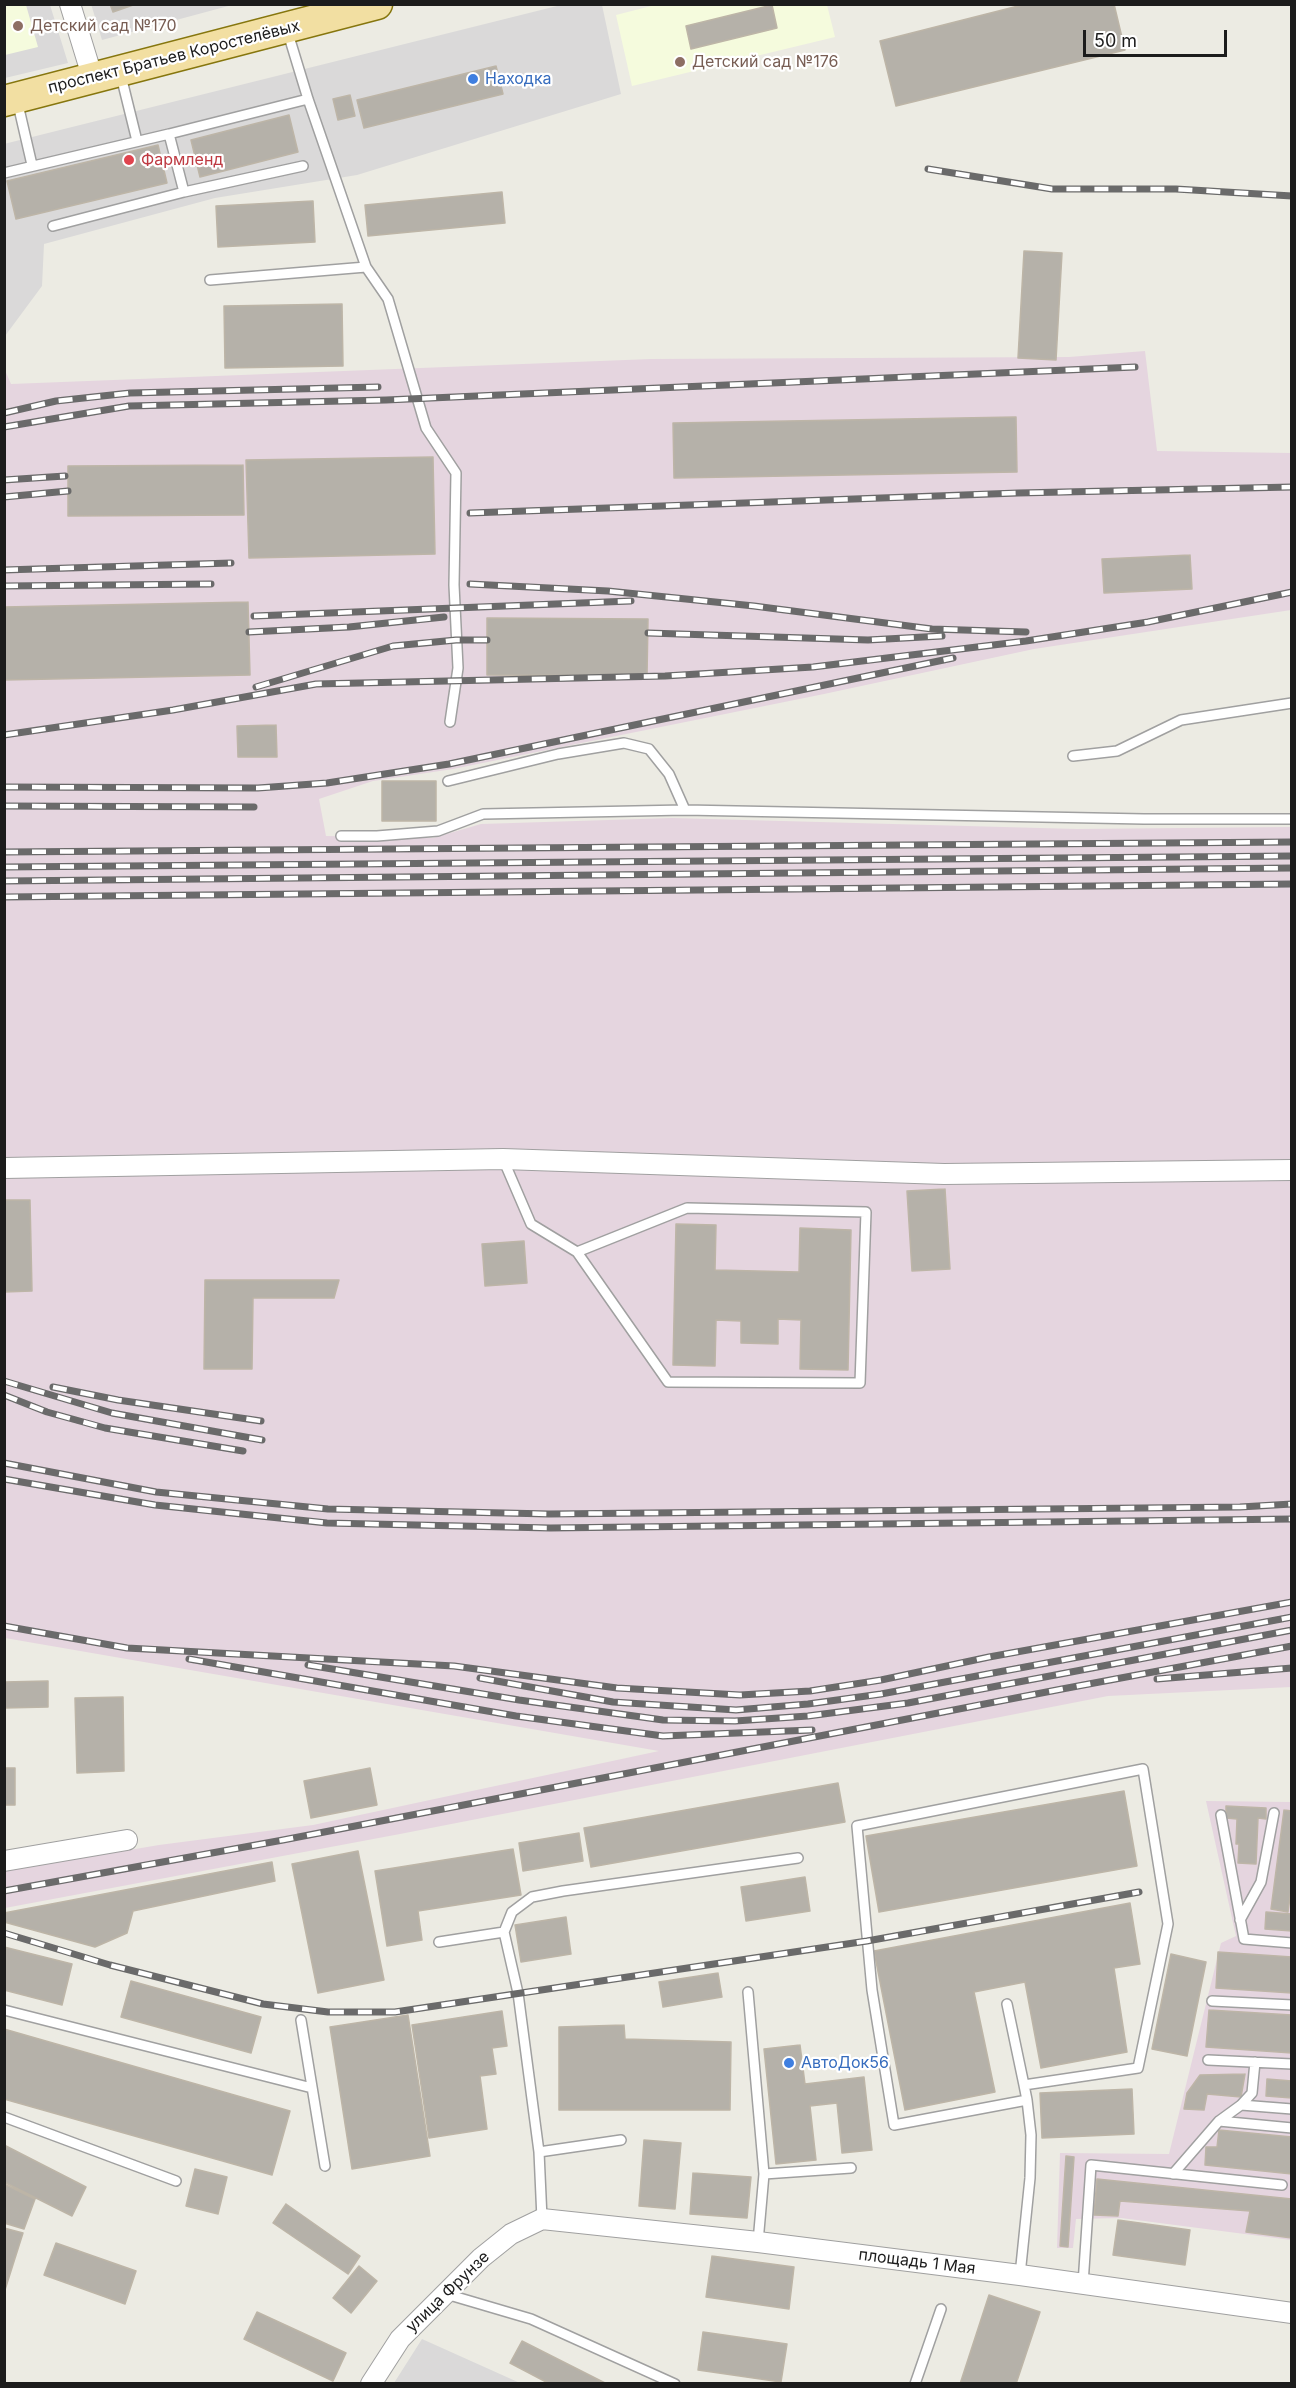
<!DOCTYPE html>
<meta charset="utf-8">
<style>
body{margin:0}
#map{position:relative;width:1296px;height:2388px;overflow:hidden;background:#ecebe3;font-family:Inter,sans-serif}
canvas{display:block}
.frame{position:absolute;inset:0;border:6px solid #1c1c1c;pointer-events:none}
.scale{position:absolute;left:1083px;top:30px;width:144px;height:27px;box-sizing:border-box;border:3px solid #1c1c1c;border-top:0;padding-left:8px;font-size:18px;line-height:21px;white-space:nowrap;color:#1c1c1c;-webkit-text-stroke:4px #fff;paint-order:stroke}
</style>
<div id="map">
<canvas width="1296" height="2388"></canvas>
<div class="frame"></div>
<div class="scale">50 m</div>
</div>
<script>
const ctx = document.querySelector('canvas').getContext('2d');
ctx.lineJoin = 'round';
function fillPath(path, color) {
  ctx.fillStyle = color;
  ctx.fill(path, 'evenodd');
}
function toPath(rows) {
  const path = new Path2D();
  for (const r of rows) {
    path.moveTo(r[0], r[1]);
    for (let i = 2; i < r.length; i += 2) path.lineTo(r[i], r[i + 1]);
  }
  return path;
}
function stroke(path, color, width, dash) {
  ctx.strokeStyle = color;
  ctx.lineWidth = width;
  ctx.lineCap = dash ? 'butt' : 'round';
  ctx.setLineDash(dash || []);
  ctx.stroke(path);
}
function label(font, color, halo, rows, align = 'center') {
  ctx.font = font + ' Inter,sans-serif';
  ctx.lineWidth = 4.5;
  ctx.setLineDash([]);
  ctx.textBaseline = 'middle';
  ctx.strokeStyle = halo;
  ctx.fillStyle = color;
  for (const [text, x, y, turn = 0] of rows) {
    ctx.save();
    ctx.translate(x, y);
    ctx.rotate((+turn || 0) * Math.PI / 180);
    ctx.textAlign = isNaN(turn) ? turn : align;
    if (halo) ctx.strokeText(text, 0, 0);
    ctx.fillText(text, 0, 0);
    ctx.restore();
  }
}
const residential = toPath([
 [91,4,232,5,102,40],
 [4,5,50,5,68,63,5,78],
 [561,5,602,5,621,94,357,175,215,198,44,244,42,286,5,336,4,144],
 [422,2339,520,2383,394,2383]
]);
const industrial = toPath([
 [1145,351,1157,451,1291,453,1291,610,1034,649,824,694,453,769,373,781,319,799,326,836,433,838,481,824,672,818,1077,829,1291,827,1291,1687,1108,1696,400,1834,5,1908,5,1871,159,1845,313,1825,659,1751,5,1638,4,368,11,384,651,359,1069,357],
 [1206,1801,1291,1802,1291,2240,1121,2218,1076,2219,1073,2248,1057,2248,1060,2153,1169,2154,1221,1943,1236,1936]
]);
const education = toPath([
 [659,4,827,5,835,37,632,86,616,15],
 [4,5,26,5,38,47,5,55]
]);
const building = toPath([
 [110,4,136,4,113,12,110,4],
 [1026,4,1114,4,1125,50,896,106,880,41,1026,4],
 [772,5,777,28,691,49,686,26,772,5],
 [496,66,503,94,364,128,357,100,496,66],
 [350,95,355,116,338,120,333,99,350,95],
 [289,115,298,152,200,177,191,140,289,115],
 [158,145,167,183,16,219,7,181,158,145],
 [502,192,505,223,368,236,365,205,502,192],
 [313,201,315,242,218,247,216,206,313,201],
 [1024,251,1062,253,1056,360,1018,358,1024,251],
 [342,304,343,366,225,368,224,306,342,304],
 [1016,417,1017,472,674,478,673,423,1016,417],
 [433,457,435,554,249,558,246,460,433,457],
 [243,465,244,515,68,516,68,466,243,465],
 [1190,555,1192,589,1104,593,1102,559,1190,555],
 [248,602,250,675,4,680,4,607,248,602],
 [487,618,648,619,647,676,487,675,487,618],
 [276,725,277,757,238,757,237,726,276,725],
 [382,781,436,781,436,821,382,821,382,781],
 [945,1189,950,1269,912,1271,907,1191,945,1189],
 [4,1200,30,1200,32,1291,4,1292,4,1200],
 [676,1224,716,1225,715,1270,799,1272,800,1228,851,1230,848,1370,800,1369,801,1320,778,1319,778,1344,741,1343,741,1321,716,1320,715,1366,673,1365,676,1224],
 [524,1241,527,1283,485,1286,482,1244,524,1241],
 [205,1280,339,1280,334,1298,253,1298,252,1369,204,1369,205,1280],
 [48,1681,48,1707,4,1708,4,1682,48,1681],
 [123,1697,124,1771,77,1773,75,1698,123,1697],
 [4,1768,15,1768,15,1805,4,1805,4,1768],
 [370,1768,377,1805,311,1818,304,1781,370,1768],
 [838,1783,845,1822,591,1867,584,1828,838,1783],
 [1124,1791,1137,1866,879,1912,866,1836,1124,1791],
 [1226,1806,1266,1808,1266,1819,1258,1818,1256,1864,1238,1863,1239,1844,1236,1844,1237,1819,1226,1818,1226,1806],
 [1284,1810,1292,1811,1292,1883,1288,1912,1271,1909,1284,1810],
 [579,1833,583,1861,523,1871,519,1843,579,1833],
 [513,1849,521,1895,418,1911,422,1940,387,1946,375,1871,513,1849],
 [358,1851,384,1980,318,1993,292,1864,358,1851],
 [272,1862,275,1881,133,1911,127,1933,95,1947,4,1922,4,1913,272,1862],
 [805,1877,810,1911,746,1921,741,1887,805,1877],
 [1130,1903,1140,1964,1114,1968,1127,2052,1041,2068,1025,1982,974,1992,995,2092,905,2110,874,1951,1130,1903],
 [1266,1912,1292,1914,1292,1931,1265,1929,1266,1912],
 [566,1917,571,1954,521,1962,515,1925,566,1917],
 [4,1947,72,1964,62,2005,4,1990,4,1947],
 [1218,1952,1292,1957,1292,1993,1216,1988,1218,1952],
 [1171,1954,1206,1962,1187,2056,1152,2049,1171,1954],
 [718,1973,722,1997,663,2007,659,1982,718,1973],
 [131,1981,261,2017,251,2053,121,2017,131,1981],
 [1209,2010,1292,2015,1292,2053,1206,2047,1209,2010],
 [502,2011,507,2046,492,2048,496,2074,480,2076,487,2129,429,2138,412,2025,502,2011],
 [408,2015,430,2156,352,2169,330,2027,408,2015],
 [624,2025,625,2039,731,2042,730,2110,559,2110,559,2027,624,2025],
 [4,2029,290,2111,272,2175,4,2099,4,2029],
 [800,2045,805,2084,864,2077,872,2150,842,2153,837,2103,810,2106,816,2160,776,2164,764,2049,800,2045],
 [1245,2074,1241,2097,1207,2094,1204,2110,1184,2109,1187,2093,1200,2075,1245,2074],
 [1267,2079,1292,2081,1292,2098,1266,2096,1267,2079],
 [1132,2089,1134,2134,1042,2138,1040,2093,1132,2089],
 [1219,2130,1292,2137,1292,2174,1205,2165,1206,2147,1217,2147,1219,2130],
 [644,2140,681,2143,675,2209,639,2206,644,2140],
 [4,2145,86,2187,72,2216,4,2182,4,2145],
 [1066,2156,1074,2157,1068,2247,1060,2246,1066,2156],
 [195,2169,227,2177,218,2214,186,2206,195,2169],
 [693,2173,751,2177,747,2218,690,2214,693,2173],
 [1097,2179,1292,2199,1292,2238,1246,2232,1250,2211,1120,2201,1118,2216,1094,2215,1097,2179],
 [4,2184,35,2199,24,2229,4,2223,4,2184],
 [286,2204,360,2256,348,2274,273,2223,286,2204],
 [1118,2220,1190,2230,1185,2265,1113,2255,1118,2220],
 [4,2228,23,2233,4,2293,4,2228],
 [56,2243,136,2271,125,2304,44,2275,56,2243],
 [712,2256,794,2267,789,2309,706,2297,712,2256],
 [359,2266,377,2281,351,2313,333,2298,359,2266],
 [989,2295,1040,2312,1016,2384,960,2384,989,2295],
 [257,2312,346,2353,333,2381,244,2339,257,2312],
 [703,2332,787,2344,781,2382,698,2370,703,2332],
 [522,2341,607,2384,550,2384,510,2363,522,2341]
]);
const service = toPath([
 [287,30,308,99,366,267,388,299,426,428,456,473,454,585,458,668,450,722],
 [121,76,137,141],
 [17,100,32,165],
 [303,166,184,192,169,134,308,99],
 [4,173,169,134],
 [53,226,184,192],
 [210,280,366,267],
 [1073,756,1117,751,1181,720,1292,703],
 [448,781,558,754,624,743,649,749,669,774,685,810],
 [341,836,377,836,438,831,483,814,685,810,1144,819,1292,819],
 [503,1159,531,1224,577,1252,668,1382,860,1383,866,1212,687,1208,577,1252],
 [1221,1815,1244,1939,1292,1943],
 [1240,1920,1261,1882,1274,1813],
 [439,1942,504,1932],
 [748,1992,764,2174,758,2242],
 [1212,2001,1292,2005],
 [1007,2004,1024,2085],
 [4,2010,312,2088],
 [301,2020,325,2166],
 [1208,2060,1292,2064],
 [1241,2105,1292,2109],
 [4,2117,176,2181],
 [1219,2121,1292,2128],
 [539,2152,621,2140],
 [764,2174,851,2168],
 [1173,2174,1219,2121,1241,2105,1252,2093,1255,2062],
 [542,2219,539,2152,518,1993,504,1932,512,1912,532,1897,563,1891,798,1858],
 [1020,2275,1030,2178,1031,2135,1027,2100,1024,2085,1138,2068,1168,1924,1143,1769,857,1826,872,1990,894,2125,1027,2100],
 [1083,2284,1091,2165,1282,2185],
 [446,2294,531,2319,675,2384],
 [915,2384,941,2309]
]);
const minor = toPath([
 [70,4,93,79],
 [4,1168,503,1159,944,1174,1292,1170],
 [4,1861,127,1840],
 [371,2384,400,2339,481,2258,511,2234,542,2219,758,2242,1020,2275,1292,2313]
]);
const primary = toPath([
 [4,101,377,4]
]);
const rail = toPath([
 [928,169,1052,189,1176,189,1292,196],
 [4,413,56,401,130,393,378,387],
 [4,427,129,406,386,400,1135,367],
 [4,480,65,476],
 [4,497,68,491],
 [470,513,1018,493,1292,487],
 [4,570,231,563],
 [470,584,608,591,754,606,932,629,1026,632],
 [4,586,211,584],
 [254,616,631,601],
 [249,632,349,627,444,617],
 [648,633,868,640,942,636],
 [256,687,393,646,456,640,487,640],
 [4,735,173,710,316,684,665,676,813,667,1026,641,1148,622,1292,592],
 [4,787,258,788,327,783,449,764,953,658],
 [4,806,254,807],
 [4,852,1292,842],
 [4,867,1292,856],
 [4,881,1292,868],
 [4,897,1292,884],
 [4,1381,112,1413,262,1440],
 [53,1387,118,1400,261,1421],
 [4,1395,47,1412,105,1428,243,1451],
 [4,1463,156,1492,328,1509,549,1514,1240,1507,1292,1504],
 [4,1479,155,1505,327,1523,550,1528,1292,1519],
 [4,1626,127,1648,454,1666,617,1688,740,1695,810,1691,881,1680,989,1657,1292,1602],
 [189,1659,516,1716,663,1736,812,1730],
 [308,1665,519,1700,663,1720,735,1721,808,1716,908,1703,1292,1630],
 [480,1678,613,1702,736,1710,808,1704,881,1694,1292,1617],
 [1157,1679,1292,1668],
 [4,1891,283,1840,1062,1689,1292,1646],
 [4,1933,110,1965,263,2004,328,2012,395,2012,867,1941,1139,1892]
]);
const markers = [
 [18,26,6,"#8d6e63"],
 [680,62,6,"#8d6e63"],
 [473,79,6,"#3f7fe0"],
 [129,160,6,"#e0444e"],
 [789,2063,6,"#3f7fe0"]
];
const educationNames = [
 ["Детский сад №170",30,26],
 ["Детский сад №176",692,62]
];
const streetNames = [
 ["проспект Братьев Коростелёвых",174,57,-14],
 ["площадь 1 Мая",917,2262,7],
 ["улица Фрунзе",448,2292,-44]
];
const shopNames = [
 ["Находка",485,79],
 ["АвтоДок56",801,2063]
];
const healthNames = [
 ["Фармленд",141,160]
];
fillPath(residential, '#dad9d9');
fillPath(industrial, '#e5d5df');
fillPath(education, '#f5fbdd');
fillPath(building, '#b5b1a9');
stroke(building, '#bdb5a7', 1.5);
stroke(service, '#a0a0a0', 12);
stroke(minor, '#a0a0a0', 22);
stroke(primary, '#86760e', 33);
stroke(service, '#fff', 9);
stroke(minor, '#fff', 20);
stroke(primary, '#f2dfa2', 30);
stroke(rail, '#6a6a6a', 7);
stroke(rail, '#fff', 4.5, [14]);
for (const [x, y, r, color] of markers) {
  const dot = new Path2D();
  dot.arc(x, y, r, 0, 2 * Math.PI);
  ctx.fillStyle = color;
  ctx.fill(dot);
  stroke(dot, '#fff', 2);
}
label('16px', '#785e54', '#fff', educationNames, 'left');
label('16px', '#1c1c1c', '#fff', streetNames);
label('16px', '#366cbe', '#fff', shopNames, 'left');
label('16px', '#be3a42', '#fff', healthNames, 'left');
</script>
